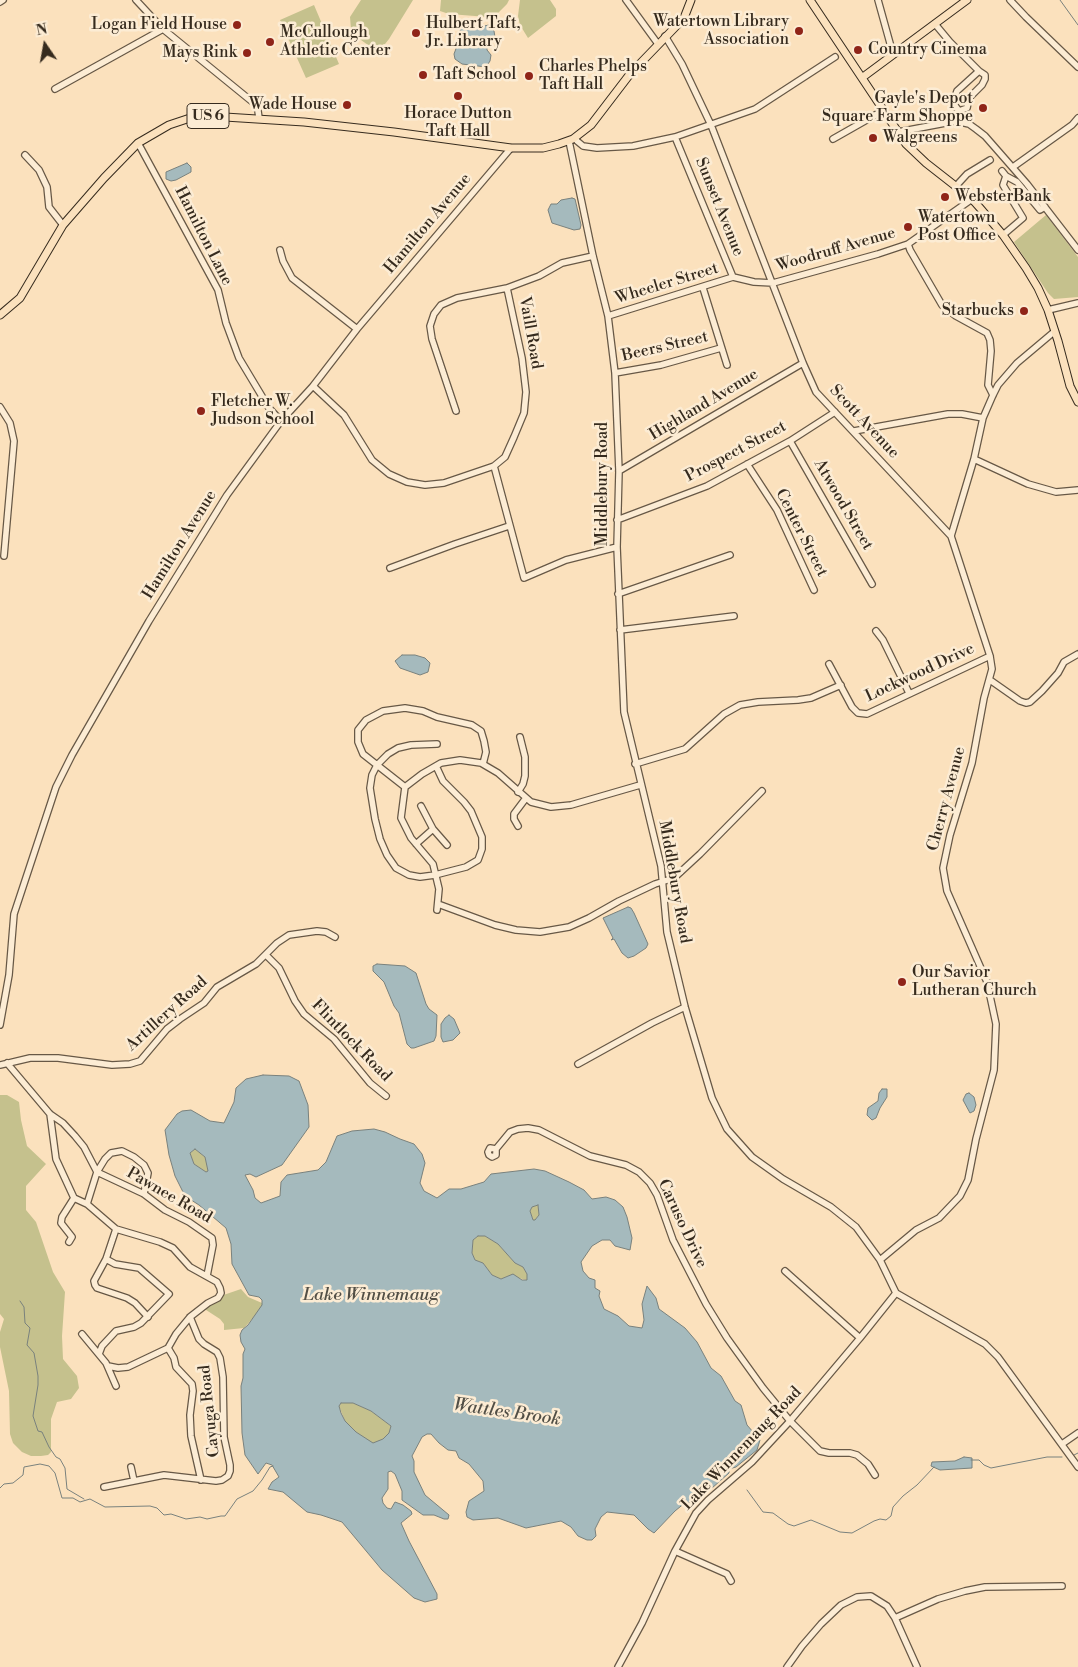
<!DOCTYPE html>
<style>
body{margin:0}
#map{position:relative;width:1078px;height:1667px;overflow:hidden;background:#fbe1bd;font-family:"Libre Bodoni",serif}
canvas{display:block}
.north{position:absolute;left:20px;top:20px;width:50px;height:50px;-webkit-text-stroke:4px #fcecd4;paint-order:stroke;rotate:348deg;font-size:14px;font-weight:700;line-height:20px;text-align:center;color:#362b1e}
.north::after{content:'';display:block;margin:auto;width:18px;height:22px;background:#362b1e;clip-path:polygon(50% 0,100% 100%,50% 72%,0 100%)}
</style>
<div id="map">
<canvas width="1078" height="1667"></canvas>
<div class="north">N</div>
</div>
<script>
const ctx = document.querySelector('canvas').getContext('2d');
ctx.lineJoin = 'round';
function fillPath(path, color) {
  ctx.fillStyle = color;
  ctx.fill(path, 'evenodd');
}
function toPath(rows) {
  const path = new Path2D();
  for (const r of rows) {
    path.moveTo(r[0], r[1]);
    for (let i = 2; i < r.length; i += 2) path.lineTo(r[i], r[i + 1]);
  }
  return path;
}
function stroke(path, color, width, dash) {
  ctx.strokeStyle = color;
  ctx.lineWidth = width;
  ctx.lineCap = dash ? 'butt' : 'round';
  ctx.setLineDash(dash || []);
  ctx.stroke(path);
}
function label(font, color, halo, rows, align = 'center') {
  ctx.font = font + ' "Libre Bodoni",serif';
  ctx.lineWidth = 5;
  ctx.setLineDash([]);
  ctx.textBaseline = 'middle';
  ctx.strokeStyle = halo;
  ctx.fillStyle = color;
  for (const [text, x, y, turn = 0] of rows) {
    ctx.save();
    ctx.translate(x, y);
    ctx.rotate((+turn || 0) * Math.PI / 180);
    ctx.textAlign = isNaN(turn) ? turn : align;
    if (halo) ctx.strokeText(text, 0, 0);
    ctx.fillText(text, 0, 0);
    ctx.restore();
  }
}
const green = toPath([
 [361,0,413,0,389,39,385,44,378,46,368,45,361,40,351,29,350,17],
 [441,0,509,0,507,4,497,14,488,17,449,14,440,11],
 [520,0,550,0,556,9,556,16,528,38,520,25,518,16],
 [314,5,339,64,306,78,280,20],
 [1046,215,1078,257,1078,297,1054,299,1048,293,1014,242],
 [0,1095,7,1095,19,1102,21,1120,27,1146,46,1164,26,1186,26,1210,36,1222,53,1272,65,1292,62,1336,63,1359,77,1376,79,1388,71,1399,57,1402,51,1419,51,1452,48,1455,41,1456,31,1456,22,1452,13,1443,10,1434,9,1391,0,1347,0,1332,4,1319,0,1314],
 [195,1149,205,1157,209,1171,206,1172,194,1164,190,1153],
 [538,1205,539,1215,535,1220,533,1220,530,1211,532,1207],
 [478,1236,485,1236,498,1244,515,1263,523,1267,527,1274,527,1280,509,1276,501,1279,492,1275,483,1263,475,1260,472,1253,473,1240],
 [241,1289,248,1297,262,1303,262,1308,244,1328,224,1330,224,1324,220,1319,203,1308,209,1300],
 [341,1403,353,1403,371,1411,391,1426,389,1433,383,1439,373,1444,356,1432,345,1421,339,1406]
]);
const water = toPath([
 [466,24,479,27,489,25,494,31,495,37,490,40,487,46,487,50,491,55,490,61,486,67,462,64,455,59,454,54,460,38,460,31,462,26,466,24],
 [187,163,191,167,191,172,176,180,171,181,166,179,166,172,187,163],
 [572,198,575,199,581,225,580,229,574,230,552,223,548,210,551,204,557,204,561,200,572,198],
 [402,655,415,655,425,658,430,663,428,672,420,675,400,668,395,661,402,655],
 [628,907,631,908,634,913,648,944,646,948,634,956,628,958,622,953,614,939,611,940,613,938,603,918,628,907],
 [377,964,405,966,416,973,426,1004,429,1009,437,1015,436,1036,434,1041,414,1048,411,1048,407,1044,399,1013,394,1006,384,982,373,971,373,966,377,964],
 [449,1015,454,1019,460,1033,453,1040,443,1042,441,1037,441,1024,445,1018,449,1015],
 [263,1075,289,1076,299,1081,308,1105,309,1127,282,1165,256,1177,250,1174,245,1175,253,1190,255,1198,261,1203,280,1196,281,1182,287,1175,318,1170,326,1162,337,1136,352,1131,374,1129,385,1132,400,1139,414,1144,422,1154,425,1163,420,1183,424,1191,437,1198,449,1189,461,1189,484,1182,491,1174,534,1169,545,1171,569,1182,584,1190,592,1199,606,1197,615,1200,623,1207,627,1217,632,1238,630,1250,615,1246,610,1240,602,1240,592,1246,581,1262,583,1271,589,1278,595,1280,595,1288,600,1291,599,1296,604,1309,618,1316,629,1326,642,1328,644,1320,642,1304,647,1286,656,1298,659,1309,685,1328,697,1342,711,1368,721,1376,735,1401,741,1405,747,1425,760,1440,757,1450,736,1467,729,1469,729,1473,703,1496,692,1503,686,1502,675,1511,654,1533,648,1529,634,1515,607,1512,601,1517,595,1529,596,1536,592,1540,587,1540,578,1536,571,1527,561,1521,526,1528,498,1518,473,1520,467,1517,466,1512,469,1501,484,1491,483,1481,469,1464,459,1458,456,1451,448,1450,439,1443,431,1434,427,1434,422,1437,412,1456,414,1461,414,1472,425,1495,449,1515,448,1519,444,1519,434,1515,423,1515,402,1500,402,1491,395,1474,391,1471,388,1472,388,1489,382,1498,383,1503,387,1508,391,1509,395,1502,403,1505,411,1511,412,1514,401,1523,409,1541,437,1594,437,1599,425,1602,414,1598,382,1570,342,1522,321,1515,307,1512,283,1492,268,1489,272,1482,279,1477,272,1465,266,1463,258,1474,245,1455,242,1433,241,1386,243,1378,243,1354,245,1349,241,1342,240,1335,242,1330,248,1325,262,1305,262,1300,259,1297,249,1295,232,1264,231,1244,226,1228,199,1205,185,1196,175,1176,169,1155,165,1130,177,1114,182,1111,191,1110,210,1121,224,1123,234,1102,236,1088,246,1079,263,1075],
 [195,1149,205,1157,208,1171,206,1172,194,1164,190,1153,195,1149],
 [538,1205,539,1215,535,1220,533,1220,530,1211,532,1207,538,1205],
 [478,1236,485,1236,498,1244,515,1263,523,1267,527,1274,527,1280,522,1280,513,1274,501,1279,492,1275,483,1263,475,1260,472,1253,473,1240,478,1236],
 [341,1403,353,1403,371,1411,391,1426,389,1433,383,1439,373,1443,356,1432,345,1421,341,1413,339,1406,341,1403],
 [882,1089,887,1089,887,1097,880,1108,876,1118,872,1120,867,1115,868,1108,878,1101,879,1093,882,1089],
 [969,1093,974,1097,976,1105,974,1111,970,1113,963,1100,966,1094,969,1093],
 [964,1457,972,1458,972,1468,940,1470,931,1466,932,1462,955,1461,964,1457]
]);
const stream = toPath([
 [1060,0,1078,25],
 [20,1301,24,1307,25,1323,30,1328,27,1345,34,1353,38,1376,38,1385,33,1416,38,1431,42,1432,49,1447,56,1457,60,1459,65,1468,67,1489,84,1499],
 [1074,1455,1078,1453],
 [971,1460,979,1460,984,1465,991,1468,1047,1457,1062,1457],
 [0,1488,4,1484,13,1483,23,1475,24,1467,40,1464,49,1466,55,1473,62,1498,73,1498,80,1502,90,1499,105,1507,150,1506,157,1508,164,1515,171,1514,186,1519,200,1517,207,1519,221,1516,225,1516,237,1499,253,1491,262,1480,270,1467,273,1466],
 [747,1490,763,1512,773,1513,788,1524,794,1526,811,1520,840,1532,852,1533,874,1521,880,1519,886,1520,891,1516,893,1507,903,1496,917,1485,934,1467]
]);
const minor = toPath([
 [136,0,163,29,255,104,258,111,259,118],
 [626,0,658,44],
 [878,0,893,54],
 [1010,0,1026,17,1078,67],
 [0,2,3,0],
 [935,24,950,42,979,71,957,91,953,103,959,111,956,121],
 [665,36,682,64,711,125,803,363,816,392,951,536],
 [55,89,163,29],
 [959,111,967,108,969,98,982,85,985,79,985,75,979,71],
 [898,132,956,121,969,124,976,129,985,136,1027,184,1078,250],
 [675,137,733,277],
 [833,139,884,110],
 [569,141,593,256,608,316,615,373,619,471,617,547,624,712,661,866,667,932,685,1007,712,1098,727,1129,752,1157,783,1179,831,1207,856,1227,880,1260,896,1293,985,1344,998,1357,1078,1467],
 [577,141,583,146,597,148,633,146,675,137,755,109,835,57],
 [138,143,218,290,226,323,239,358,269,408,281,421],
 [25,155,39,170,47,187,49,207,63,225],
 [1013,167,1072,125,1078,118],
 [1002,171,1006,176,1017,182,1040,210,1045,207],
 [956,186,967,174,990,160],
 [1003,235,1023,218,1003,185,1006,176],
 [908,244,910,250,942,305,956,316,987,333,990,340,991,351,988,385,993,395],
 [280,250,283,261,292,278,357,329],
 [733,277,754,282,773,283,878,254,908,244,972,199],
 [703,288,727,365],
 [1048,310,1078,303],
 [608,316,733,277],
 [615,373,661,365,721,348],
 [313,386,344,415,372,460,389,474,407,482,425,485,444,483,494,466,505,457,514,437,524,413,526,392,522,358,507,288],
 [0,407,10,423,14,441,4,556],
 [456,411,432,339,430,326,434,314,441,305,457,298,507,288,539,276,562,263,593,256],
 [854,431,948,414,962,414,983,418],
 [790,441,872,584],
 [974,459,1028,484,1056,492,1078,490],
 [747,464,777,510,814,590],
 [494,466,524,578,566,560,617,547],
 [619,471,803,363],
 [617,520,707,486,790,441,835,412],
 [390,568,455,544,509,526],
 [618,594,730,555],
 [620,630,734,616],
 [876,631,883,640,909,693],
 [829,664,852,707,858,713,867,714,990,656],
 [990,680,1020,701,1026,703,1030,702,1042,691,1058,673,1064,662,1078,654],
 [635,764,685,749,724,714,740,705,758,702,798,700,811,698,841,685],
 [436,766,443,781,464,802,471,811,482,837,482,849,478,860,466,867,435,875,420,877,409,875,396,868,387,855,380,839,375,819,370,788,372,775,377,765,388,754,398,748,411,745,437,744],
 [405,787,363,754,358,742,358,730,366,720,383,711,405,708,423,711,437,717,472,725,481,731,484,741,486,752,483,764],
 [518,792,523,784,525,776,525,757,520,737],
 [421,806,433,829,447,845],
 [518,826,514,819,514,814,526,798],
 [416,844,433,829],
 [438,904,495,925,516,930,540,932,569,927,589,918,619,901,655,884,674,878,700,854,762,791],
 [437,910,439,889,433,864,411,838,401,818,405,787,422,774,441,763,460,760,481,763,498,773,531,802,551,807,571,805,640,785],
 [266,955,279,968,295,1001,304,1014,334,1039,370,1083,386,1096],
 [0,1025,9,975,14,914,56,787,72,755,149,621,227,495,281,421,313,386,357,329,511,148],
 [7,1063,50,1114,63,1123,75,1136,84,1147,97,1172,144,1194,165,1210,189,1222,212,1238,213,1245,207,1276],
 [578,1064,652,1023,685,1007],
 [0,1065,30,1058,58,1058,112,1065,130,1064,140,1061,167,1029,180,1019,204,1003,217,987,256,964,277,943,289,935,317,931,326,932,335,937],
 [50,1114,56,1159,74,1198,87,1204,116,1229,160,1242,173,1248,190,1267,217,1282,220,1288,221,1293,218,1298,208,1303,190,1317,176,1334,168,1348,128,1367,118,1368,108,1366],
 [496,1149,490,1148,488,1152,489,1155,492,1157,496,1155,496,1149,510,1132,518,1129,528,1128,539,1130,590,1156,626,1165,639,1172,650,1183,657,1195,673,1240,706,1304,727,1338,763,1388,790,1421,820,1451,829,1453,850,1453,857,1455,868,1464,875,1475],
 [87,1204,97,1172,105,1159,111,1153,122,1151,134,1157,144,1165,148,1173,144,1194],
 [116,1229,106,1259,94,1281,95,1285,97,1288,127,1298,135,1303,148,1317],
 [69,1242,72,1237,61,1223,62,1217,74,1198],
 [880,1260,916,1230,939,1218,960,1196,968,1180,976,1139,994,1070,996,1024,987,982,947,891,943,868,950,835,972,763,984,698,992,669,990,656,951,536,974,459,983,418,993,395,998,385,1017,363,1055,331],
 [785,1271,860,1338],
 [82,1334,106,1363,116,1386],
 [168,1348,174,1358,176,1367,192,1384,193,1391,190,1415,191,1436,201,1480],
 [99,1354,102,1346,116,1331,134,1327,141,1323,169,1294,139,1268,115,1264,106,1259],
 [1062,1444,1078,1433],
 [131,1467,134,1481],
 [104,1487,164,1475,216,1481,222,1480,228,1476,230,1471,230,1465,224,1437,223,1377,220,1358,217,1352,204,1344,199,1339,190,1317],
 [675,1551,727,1574,731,1581],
 [895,1618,938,1599,965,1591,985,1587,1062,1586],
 [618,1667,642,1623,675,1551,696,1513,708,1500,752,1462,790,1421,860,1338,896,1293],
 [787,1667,802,1646,821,1624,841,1605,857,1597,871,1596,887,1606,895,1618,917,1667]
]);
const major = toPath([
 [810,0,906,144,926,163,972,199,980,208,1003,235,1026,268,1038,288,1048,310,1058,341,1070,386,1078,402],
 [863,77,967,0],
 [0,315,20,298,63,225,104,178,138,143,169,125,196,116,225,117,304,122,394,132,511,148,543,148,559,144,573,139,591,125,630,74,684,18,691,0]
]);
const markers = [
 [237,25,5,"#8f2418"],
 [799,31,5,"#8f2418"],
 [416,33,5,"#8f2418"],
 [270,42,5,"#8f2418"],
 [858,50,5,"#8f2418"],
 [247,53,5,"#8f2418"],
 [423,75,5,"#8f2418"],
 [529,76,5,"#8f2418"],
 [458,96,5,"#8f2418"],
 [347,105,5,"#8f2418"],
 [983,108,5,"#8f2418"],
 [873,138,5,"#8f2418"],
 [945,197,5,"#8f2418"],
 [908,227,5,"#8f2418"],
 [1024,311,5,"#8f2418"],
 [201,411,5,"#8f2418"],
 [902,982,5,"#8f2418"]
];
const shields = [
 [208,116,42]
];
const shieldNames = [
 ["US 6",208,116]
];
const poiNames = [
 ["Watertown Library",789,22,"right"],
 ["Association",789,40,"right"],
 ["Hulbert Taft,",426,24],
 ["Jr. Library",426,42],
 ["Logan Field House",227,25,"right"],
 ["McCullough",280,33],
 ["Athletic Center",280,51],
 ["Country Cinema",868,50],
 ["Mays Rink",237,53,"right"],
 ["Charles Phelps",539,67],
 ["Taft Hall",539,85],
 ["Taft School",433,75],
 ["Gayle's Depot",973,99,"right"],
 ["Square Farm Shoppe",973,117,"right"],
 ["Wade House",337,105,"right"],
 ["Horace Dutton",458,114,"center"],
 ["Taft Hall",458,132,"center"],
 ["Walgreens",883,138],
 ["WebsterBank",955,197],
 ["Watertown",918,218],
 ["Post Office",918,236],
 ["Starbucks",1014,311,"right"],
 ["Fletcher W.",211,402],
 ["Judson School",211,420],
 ["Our Savior",912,973],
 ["Lutheran Church",912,991]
];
const streetNames = [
 ["Sunset Avenue",719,207,68],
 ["Hamilton Avenue",428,224,-50],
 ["Hamilton Lane",203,236,63],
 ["Woodruff Avenue",836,250,-16],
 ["Wheeler Street",667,284,-17],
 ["Vaill Road",530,333,80],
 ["Beers Street",665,347,-13],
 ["Highland Avenue",704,405,-31],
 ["Scott Avenue",864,422,47],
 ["Prospect Street",736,452,-28],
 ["Middlebury Road",603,484,-90],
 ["Atwood Street",843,505,60],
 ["Center Street",801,533,63],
 ["Hamilton Avenue",180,545,-58],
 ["Lockwood Drive",920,673,-25],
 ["Cherry Avenue",947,799,-75],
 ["Middlebury Road",674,882,80],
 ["Artillery Road",167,1014,-42],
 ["Flintlock Road",351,1041,46],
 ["Pawnee Road",169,1196,30],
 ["Caruso Drive",682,1224,65],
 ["Cayuga Road",210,1411,-96],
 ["Lake Winnemaug Road",742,1449,-46]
];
const waterNames = [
 ["Lake Winnemaug",371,1296],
 ["Wattles Brook",507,1413,8]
];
fillPath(green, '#c5c18d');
fillPath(water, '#a5babd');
stroke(water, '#79817d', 1);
stroke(stream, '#79817d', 1);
stroke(minor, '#675846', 8);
stroke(major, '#362b1e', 9);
stroke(minor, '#fcecd4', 5.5);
stroke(major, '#fbe1bd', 7);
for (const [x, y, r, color] of markers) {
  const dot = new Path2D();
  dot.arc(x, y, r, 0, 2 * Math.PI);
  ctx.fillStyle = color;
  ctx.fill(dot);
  stroke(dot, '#fcecd4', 2);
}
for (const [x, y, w] of shields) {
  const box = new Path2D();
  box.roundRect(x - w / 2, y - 12.5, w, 25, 4);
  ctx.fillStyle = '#fcecd4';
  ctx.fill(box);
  stroke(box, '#362b1e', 1);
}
label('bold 15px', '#362b1e', null, shieldNames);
label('16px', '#362b1e', '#fcecd4', poiNames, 'left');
label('16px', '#362b1e', '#fcecd4', streetNames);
label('italic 18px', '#524f46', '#fcecd4', waterNames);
</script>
